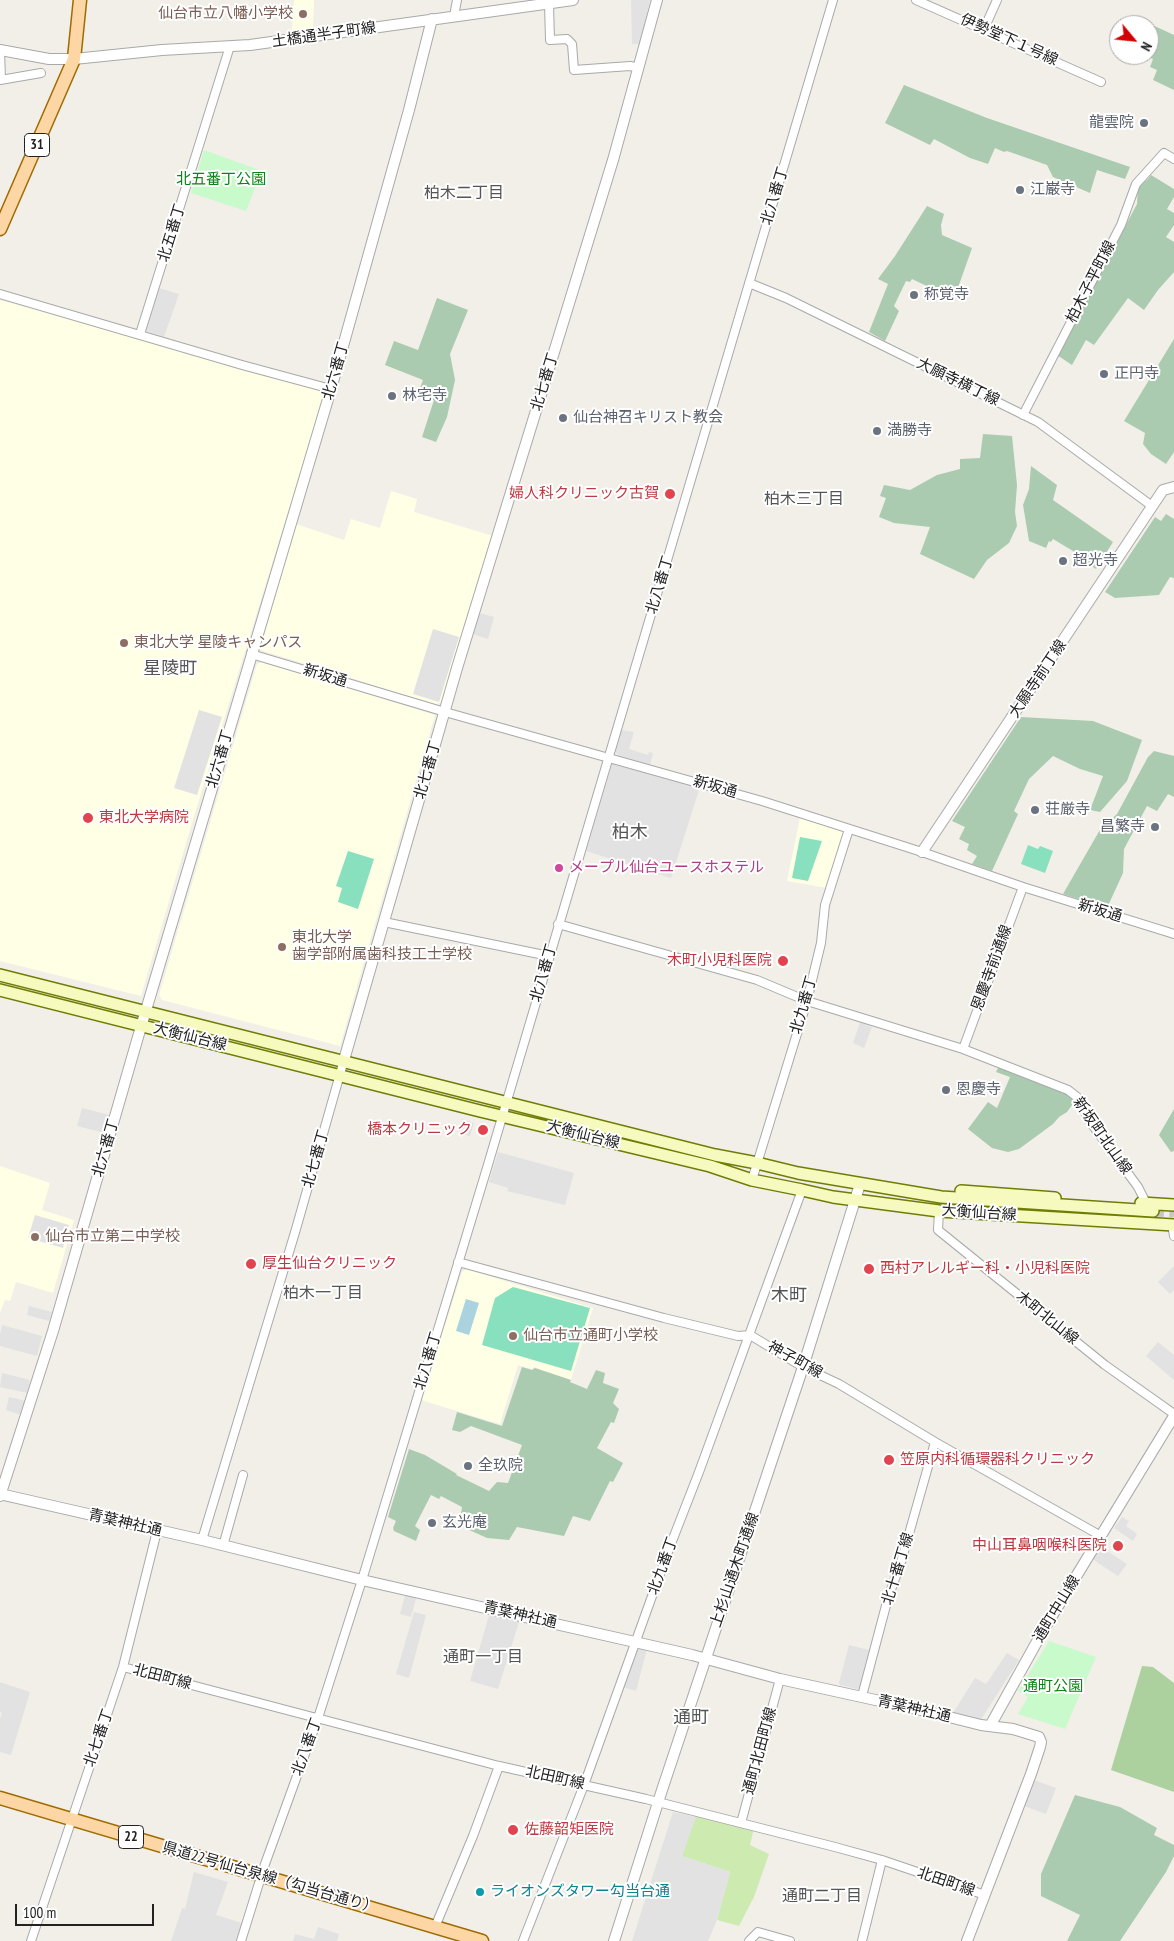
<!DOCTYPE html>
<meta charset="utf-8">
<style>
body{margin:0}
#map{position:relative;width:1174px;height:1941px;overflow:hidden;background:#f2efe9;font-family:"PT Sans Narrow",sans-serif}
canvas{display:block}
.north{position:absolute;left:1109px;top:15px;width:50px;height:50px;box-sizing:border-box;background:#fff;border:1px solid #a7a7a7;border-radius:50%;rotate:118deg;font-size:14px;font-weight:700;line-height:20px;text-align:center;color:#222}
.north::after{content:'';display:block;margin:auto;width:18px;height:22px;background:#d40000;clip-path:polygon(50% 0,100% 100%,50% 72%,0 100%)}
.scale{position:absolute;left:15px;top:1904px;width:139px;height:22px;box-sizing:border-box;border:2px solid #222;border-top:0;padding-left:6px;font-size:15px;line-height:18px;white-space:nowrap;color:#222;-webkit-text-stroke:4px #fff;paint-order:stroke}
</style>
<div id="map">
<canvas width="1174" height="1941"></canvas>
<div class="north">N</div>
<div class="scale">100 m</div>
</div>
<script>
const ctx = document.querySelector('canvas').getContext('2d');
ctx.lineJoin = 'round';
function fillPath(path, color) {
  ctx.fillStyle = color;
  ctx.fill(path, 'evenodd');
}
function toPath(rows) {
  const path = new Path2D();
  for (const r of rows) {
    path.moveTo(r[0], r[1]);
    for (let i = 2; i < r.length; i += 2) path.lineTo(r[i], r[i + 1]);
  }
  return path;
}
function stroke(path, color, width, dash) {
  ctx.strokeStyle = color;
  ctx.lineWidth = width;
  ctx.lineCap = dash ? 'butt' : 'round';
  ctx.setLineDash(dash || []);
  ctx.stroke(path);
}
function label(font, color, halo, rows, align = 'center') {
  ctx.font = font + ' "PT Sans Narrow","Noto Sans JP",sans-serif';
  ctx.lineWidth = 4;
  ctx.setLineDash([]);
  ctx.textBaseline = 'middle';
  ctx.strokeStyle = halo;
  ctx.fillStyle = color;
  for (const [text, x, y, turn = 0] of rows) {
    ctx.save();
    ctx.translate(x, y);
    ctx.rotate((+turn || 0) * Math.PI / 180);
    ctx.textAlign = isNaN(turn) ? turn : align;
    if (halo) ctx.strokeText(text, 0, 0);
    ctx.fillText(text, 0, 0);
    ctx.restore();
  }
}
const education = toPath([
 [294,0,314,0,313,28,292,30],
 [0,300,325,392,192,823,141,996,0,961],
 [391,491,417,499,414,512,493,536,441,703,435,704,260,650,296,524,344,540,351,519,380,528],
 [262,662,435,715,340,1046,162,1000,159,995,257,664],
 [800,818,846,832,827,888,787,881],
 [0,1166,50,1183,42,1210,74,1220,53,1293,16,1282,10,1301,5,1300,0,1313],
 [466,1269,593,1308,571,1380,534,1367,532,1369,518,1365,500,1424,424,1401,422,1399,462,1272]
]);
const grass = toPath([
 [696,1814,754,1828,750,1845,769,1854,754,1897,739,1926,717,1920,730,1872,682,1856]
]);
const forest = toPath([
 [1142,1666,1153,1667,1174,1683,1174,1792,1111,1770]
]);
const cemetery = toPath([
 [1135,17,1174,35,1174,90,1153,80,1157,70,1150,67,1153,59,1144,55,1149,55,1149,25,1131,25],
 [904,85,987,118,1130,167,1125,179,1097,170,1090,193,1053,177,1047,165,1007,151,1004,152,995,148,988,164,970,158,934,139,930,145,885,123],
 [1151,175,1174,189,1174,197,1167,209,1174,213,1174,225,1166,237,1174,242,1174,272,1158,290,1144,310,1128,298,1094,345,1086,340,1072,365,1057,355,1137,204,1138,186,1147,180],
 [927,206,944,214,941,225,942,235,972,248,954,299,912,279,910,282,906,281,894,306,899,311,885,341,869,332,888,284,878,279,895,256],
 [437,298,468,310,450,354,455,380,447,417,436,442,422,437,434,400,418,393,423,380,385,365,394,341,418,350],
 [1174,339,1174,452,1166,464,1151,454,1143,444,1145,433,1124,421],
 [983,434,1012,436,1017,485,1015,512,1017,526,1009,543,987,560,974,579,920,554,930,527,894,523,879,517,886,498,880,496,884,485,910,490,937,475,960,469,960,459,980,458],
 [1031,466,1057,485,1053,500,1113,542,1096,569,1082,560,1083,557,1053,539,1051,542,1049,541,1046,548,1029,541,1023,505,1029,489],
 [1166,514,1174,519,1174,578,1170,577,1159,595,1115,598,1105,592,1155,517,1161,521],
 [1021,717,1093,721,1142,740,1127,781,1100,812,1090,810,1103,776,1080,769,1053,756,1029,779,1014,811,1018,814,992,871,972,864,977,856,967,850,969,844,959,839,965,827,952,821],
 [1154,751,1174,756,1174,797,1168,794,1157,811,1147,806,1124,849,1123,873,1107,908,1063,894,1101,828,1117,814,1148,757],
 [999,1066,1065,1092,1075,1101,1067,1112,1059,1117,1053,1124,1019,1149,1008,1152,992,1148,968,1129,988,1102,997,1108,1010,1077,996,1072],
 [1174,1109,1174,1151,1171,1152,1159,1135],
 [522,1367,532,1370,535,1368,571,1380,570,1382,587,1389,596,1370,605,1373,603,1383,619,1389,613,1403,619,1409,614,1423,611,1422,597,1448,623,1463,613,1482,610,1481,590,1521,573,1516,564,1536,517,1527,509,1540,487,1538,467,1529,472,1519,461,1513,462,1507,441,1496,439,1499,431,1495,415,1526,420,1530,416,1541,394,1531,393,1528,396,1521,388,1517,409,1449,425,1455,457,1474,456,1475,489,1491,497,1482,508,1483,522,1445,471,1426,460,1432,452,1430,457,1412,502,1426],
 [1075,1795,1120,1807,1157,1828,1154,1835,1174,1845,1174,1856,1166,1872,1120,1941,1067,1941,1080,1915,1041,1896,1041,1874]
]);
const park = toPath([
 [204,150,262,171,246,211,191,193],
 [1049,1641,1096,1657,1065,1729,1018,1714,1028,1697,1018,1691]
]);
const pitch = toPath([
 [800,837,822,841,808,881,792,878],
 [1028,845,1038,849,1040,846,1053,851,1045,873,1021,864],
 [348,851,374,859,358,909,338,902,342,888,336,886],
 [513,1287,590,1308,571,1371,482,1345,495,1298]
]);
const parking = toPath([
 [631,0,650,0,640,44,632,44],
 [159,288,179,294,164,337,146,331],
 [479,613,494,617,488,639,472,634],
 [433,629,459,637,439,702,413,694],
 [199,710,222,717,197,795,174,788],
 [621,730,634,732,629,749,648,755,649,752,653,753,650,765,618,755,615,751],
 [612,764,700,787,671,878,586,851],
 [860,1022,872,1027,864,1048,853,1043],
 [82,1108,109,1115,105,1133,77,1126],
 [462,1119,474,1123,470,1136,458,1133],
 [498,1152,574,1173,565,1205,507,1191,508,1188,489,1182],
 [35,1215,69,1225,63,1248,28,1238],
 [1174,1266,1174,1290,1170,1294,1158,1282],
 [29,1306,52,1312,49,1321,27,1315],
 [2,1325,42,1336,37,1356,0,1346,0,1334],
 [1158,1342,1174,1355,1174,1380,1146,1356],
 [2,1373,30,1380,27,1393,0,1387],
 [9,1397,26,1401,22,1415,6,1410],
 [1122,1517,1129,1521,1126,1526,1137,1534,1133,1541,1114,1528],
 [1101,1547,1127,1564,1118,1576,1092,1559],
 [406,1592,417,1595,411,1617,400,1614],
 [414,1612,426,1615,409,1678,396,1674],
 [490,1612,520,1619,498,1689,470,1681],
 [849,1645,873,1651,861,1690,840,1685,839,1683],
 [637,1648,647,1649,636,1691,623,1687],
 [1007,1653,1019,1660,982,1718,980,1720,953,1713,975,1678,986,1684],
 [0,1682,30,1692,11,1755,0,1752,0,1719,2,1713,0,1712],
 [1034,1780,1056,1788,1046,1814,1024,1806],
 [673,1812,696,1817,682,1856,730,1872,717,1920,708,1941,632,1941],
 [194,1872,228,1882,216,1915,242,1923,236,1941,171,1941,182,1908,185,1909],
 [318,1927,339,1934,337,1941,293,1941,295,1934,314,1939]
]);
const water = toPath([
 [466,1299,479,1303,469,1335,456,1331]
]);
const secondaryTunnel = toPath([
 [1153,1211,1174,1212]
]);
const minor = toPath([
 [916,0,1101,82],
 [549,4,550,40,567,39,572,44,574,70,630,66,639,68],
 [454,16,457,0],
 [984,29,997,0],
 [0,51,1,79],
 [0,80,41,73],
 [749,283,786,298,1038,422,1152,506],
 [0,294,242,365,331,389],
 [140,334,230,46],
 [1023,415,1121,225,1136,184,1164,153,1174,159],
 [251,654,445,712,762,801,922,852,1023,887,1174,934],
 [384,922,549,956],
 [558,924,757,980,807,1001,963,1049,1068,1090,1077,1097,1091,1123,1138,1187,1146,1203],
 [963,1049,1023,887],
 [752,1180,807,1001,821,943,825,905,849,829],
 [939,1211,938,1230,1105,1365,1174,1414],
 [1172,1224,1174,1236],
 [458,1262,664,1318,738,1336,750,1335,803,1367,839,1384,935,1442,1101,1536],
 [202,1540,296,1229,344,1060],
 [223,1546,243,1475],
 [123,1667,499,1766,646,1799,835,1847,882,1860,985,1895],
 [862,1696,888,1598,901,1562,935,1442],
 [741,1823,780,1679],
 [435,1927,473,1836,499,1766],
 [31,1941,123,1667,157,1531],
 [241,1941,265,1864,318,1718,362,1580,487,1168,833,0],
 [523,1941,584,1785,669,1549,699,1472,802,1190],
 [749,1941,758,1932,790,1941],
 [862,1941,882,1860]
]);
const tertiary = toPath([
 [0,50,49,59,74,59,162,50,250,45,573,0],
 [922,852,1163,490,1174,487],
 [344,1060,457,668,613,160,657,0],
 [0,1494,202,1540,362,1580,692,1655,780,1679,921,1710,981,1725,1013,1729,1039,1737,1041,1742,1040,1747,1031,1774,967,1941],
 [0,1496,53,1331,138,1037,331,389,409,110,432,19],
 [990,1726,1044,1629,1174,1416],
 [614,1941,662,1790,803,1367,860,1184]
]);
const secondary = toPath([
 [0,975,715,1155,757,1163,798,1173,941,1197,1153,1211],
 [0,990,480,1111,660,1154,710,1166,752,1180,802,1190,833,1197,939,1211,1174,1225],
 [961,1191,1055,1198],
 [1141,1203,1174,1205]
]);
const primary = toPath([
 [0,229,74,59,80,0],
 [0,1798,482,1941]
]);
const markers = [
 [303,14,5,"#8d6e63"],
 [1144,123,5,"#6b7280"],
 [1020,190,5,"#6b7280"],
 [914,295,5,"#6b7280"],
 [1104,374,5,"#6b7280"],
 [392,396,5,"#6b7280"],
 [563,418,5,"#6b7280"],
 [877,431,5,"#6b7280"],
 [670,494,6,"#e0444e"],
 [1063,561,5,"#6b7280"],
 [124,643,5,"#8d6e63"],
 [1035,810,5,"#6b7280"],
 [88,818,6,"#e0444e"],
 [1155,827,5,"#6b7280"],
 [559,868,5,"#d1479c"],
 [282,947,5,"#8d6e63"],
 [783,961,6,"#e0444e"],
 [946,1090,5,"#6b7280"],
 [483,1130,6,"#e0444e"],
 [35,1237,5,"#8d6e63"],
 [251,1264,6,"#e0444e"],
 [869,1269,6,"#e0444e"],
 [513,1336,5,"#8d6e63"],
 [889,1460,6,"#e0444e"],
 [468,1466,5,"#6b7280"],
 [432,1523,5,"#6b7280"],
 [1118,1546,6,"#e0444e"],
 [513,1830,6,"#e0444e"],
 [480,1892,5,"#0f9aa8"]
];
const shields = [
 [37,145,25],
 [131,1837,25]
];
const shieldNames = [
 ["31",37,145],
 ["22",131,1837]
];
const educationNames = [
 ["仙台市立八幡小学校",293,14,"right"],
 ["東北大学 星陵キャンパス",134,643],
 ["東北大学",292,938],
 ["歯学部附属歯科技工士学校",292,955],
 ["仙台市立第二中学校",45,1237],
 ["仙台市立通町小学校",523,1336]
];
const streetNames = [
 ["土橋通半子町線",324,35,-8],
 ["伊勢堂下１号線",1009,40,24],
 ["北八番丁",775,196,-73],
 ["北五番丁",172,233,-73],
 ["柏木子平町線",1091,282,-63],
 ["北六番丁",336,371,-74],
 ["北七番丁",545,382,-73],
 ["大願寺横丁線",958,382,26],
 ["北八番丁",660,585,-73],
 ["新坂通",325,676,17],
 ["大願寺前丁線",1038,679,-56],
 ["北六番丁",220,759,-74],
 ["北七番丁",428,770,-74],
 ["新坂通",715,787,16],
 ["新坂通",1100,911,17],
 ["恩慶寺前通線",992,968,-70],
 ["北八番丁",544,973,-74],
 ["北九番丁",804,1005,-74],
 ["大衡仙台線",190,1037,14],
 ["大衡仙台線",583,1135,14],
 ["新坂町北山線",1102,1136,55],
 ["北六番丁",106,1148,-74],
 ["北七番丁",316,1159,-74],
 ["大衡仙台線",979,1213,4],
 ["木町北山線",1047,1318,39],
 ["神子町線",795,1360,29],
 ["北八番丁",428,1361,-73],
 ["青葉神社通",125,1523,13],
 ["北九番丁",663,1566,-70],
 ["北十番丁線",898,1569,-73],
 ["上杉山通木町通線",735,1570,-71],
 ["通町中山線",1057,1609,-59],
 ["青葉神社通",520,1615,13],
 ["北田町線",162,1677,15],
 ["青葉神社通",914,1709,13],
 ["北七番丁",99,1738,-71],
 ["北八番丁",307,1747,-70],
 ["通町北田町線",760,1751,-75],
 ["北田町線",555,1778,13],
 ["県道22号仙台泉線（勾当台通り）",270,1878,16],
 ["北田町線",946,1882,19]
];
const worshipNames = [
 ["龍雲院",1134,123,"right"],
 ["江巌寺",1030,190],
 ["称覚寺",924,295],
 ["正円寺",1114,374],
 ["林宅寺",402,396],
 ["仙台神召キリスト教会",573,418],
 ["満勝寺",887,431],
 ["超光寺",1073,561],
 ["荘厳寺",1045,810],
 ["昌繁寺",1145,827,"right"],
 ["恩慶寺",956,1090],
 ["全玖院",478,1466],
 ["玄光庵",442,1523]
];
const parkNames = [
 ["北五番丁公園",221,180],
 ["通町公園",1053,1687]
];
const healthNames = [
 ["婦人科クリニック古賀",659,494,"right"],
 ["東北大学病院",99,818],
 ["木町小児科医院",772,961,"right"],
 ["橋本クリニック",472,1130,"right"],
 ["厚生仙台クリニック",262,1264],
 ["西村アレルギー科・小児科医院",880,1269],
 ["笠原内科循環器科クリニック",900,1460],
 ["中山耳鼻咽喉科医院",1107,1546,"right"],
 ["佐藤韶矩医院",524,1830]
];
const hotelNames = [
 ["メープル仙台ユースホステル",569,868]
];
const cultureNames = [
 ["ライオンズタワー勾当台通",490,1892]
];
const neighbourhoodNames = [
 ["柏木二丁目",464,193],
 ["柏木三丁目",804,499],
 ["柏木一丁目",323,1293],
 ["通町一丁目",483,1657],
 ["通町二丁目",822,1896]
];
const quarterNames = [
 ["星陵町",170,669],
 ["柏木",630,833],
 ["木町",789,1296],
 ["通町",691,1718]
];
fillPath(education, '#ffffe5');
fillPath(grass, '#cdebb0');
fillPath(forest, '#add19e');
fillPath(cemetery, '#aacbaf');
fillPath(park, '#c8facc');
fillPath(pitch, '#88e0be');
fillPath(parking, '#e2e2e2');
fillPath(water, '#aad3df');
stroke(secondaryTunnel, '#c8c6c1', 11, [11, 5.5]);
stroke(minor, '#a9a9a9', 10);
stroke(tertiary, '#a9a9a9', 12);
stroke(secondary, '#707d05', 14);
stroke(primary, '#a06b00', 15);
stroke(minor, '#fff', 8);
stroke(tertiary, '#fff', 10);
stroke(secondary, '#f7fabf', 11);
stroke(primary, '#fcd6a4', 12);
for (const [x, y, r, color] of markers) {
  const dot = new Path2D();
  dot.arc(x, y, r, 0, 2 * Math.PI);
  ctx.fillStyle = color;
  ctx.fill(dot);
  stroke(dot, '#fff', 2);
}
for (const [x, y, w] of shields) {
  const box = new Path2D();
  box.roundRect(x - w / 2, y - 11.5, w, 23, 4);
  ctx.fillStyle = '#fff';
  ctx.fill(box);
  stroke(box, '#222', 1);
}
label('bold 14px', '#222', null, shieldNames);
label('15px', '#785e54', '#fff', educationNames, 'left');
label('15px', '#222', '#fff', streetNames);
label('15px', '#5b616d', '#fff', worshipNames, 'left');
label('15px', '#0c8416', '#fff', parkNames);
label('15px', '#be3a42', '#fff', healthNames, 'left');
label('15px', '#b23c85', '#fff', hotelNames, 'left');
label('15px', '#0d838f', '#fff', cultureNames, 'left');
label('16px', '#555', '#fff', neighbourhoodNames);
label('18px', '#555', '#fff', quarterNames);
</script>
